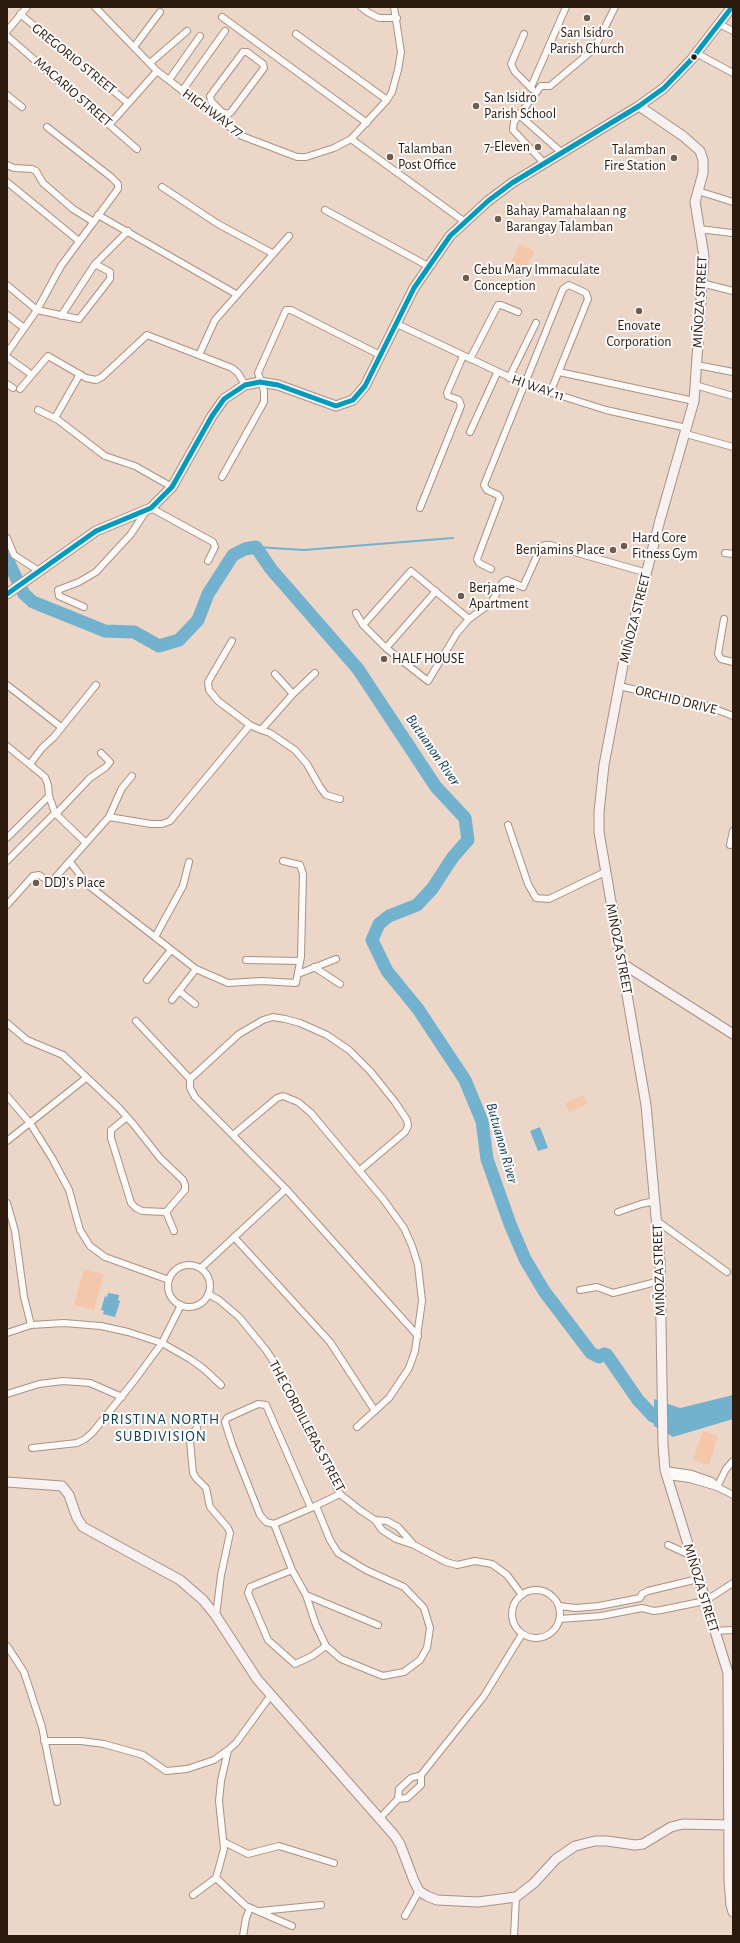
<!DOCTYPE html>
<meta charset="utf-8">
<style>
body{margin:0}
#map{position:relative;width:740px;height:1943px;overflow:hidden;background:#ecd6c7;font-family:"Alegreya Sans",sans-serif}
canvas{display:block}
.frame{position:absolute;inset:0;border:8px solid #2c1a0e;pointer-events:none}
</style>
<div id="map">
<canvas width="740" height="1943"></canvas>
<div class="frame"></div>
</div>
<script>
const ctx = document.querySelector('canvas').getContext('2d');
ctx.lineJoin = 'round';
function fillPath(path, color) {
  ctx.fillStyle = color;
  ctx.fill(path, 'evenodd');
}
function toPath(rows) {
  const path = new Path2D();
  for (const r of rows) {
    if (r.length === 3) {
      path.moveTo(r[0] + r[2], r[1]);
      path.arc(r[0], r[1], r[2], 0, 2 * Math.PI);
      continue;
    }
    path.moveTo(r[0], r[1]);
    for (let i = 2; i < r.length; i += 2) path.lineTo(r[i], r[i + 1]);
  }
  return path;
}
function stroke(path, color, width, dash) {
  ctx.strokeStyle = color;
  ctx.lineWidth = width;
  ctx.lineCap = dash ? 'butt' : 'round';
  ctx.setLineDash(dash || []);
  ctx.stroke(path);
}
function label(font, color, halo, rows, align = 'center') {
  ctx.font = font + ' "Alegreya Sans",sans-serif';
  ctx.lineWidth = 4;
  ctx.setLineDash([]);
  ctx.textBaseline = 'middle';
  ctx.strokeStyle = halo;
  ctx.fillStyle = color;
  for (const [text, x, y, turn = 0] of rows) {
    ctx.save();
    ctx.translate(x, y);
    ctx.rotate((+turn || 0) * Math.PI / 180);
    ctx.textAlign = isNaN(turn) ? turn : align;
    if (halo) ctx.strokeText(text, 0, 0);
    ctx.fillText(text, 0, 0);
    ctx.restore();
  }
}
const green = toPath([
 [520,244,535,251,523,273,509,266],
 [583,1095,587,1104,569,1112,565,1103],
 [84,1269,104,1274,94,1310,74,1305],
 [703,1431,718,1436,709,1465,693,1460]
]);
const water = toPath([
 [540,1127,548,1148,538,1151,530,1131],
 [108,1293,119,1295,118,1300,120,1301,115,1317,103,1314,104,1311,101,1310,105,1296,107,1297],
 [733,1395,733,1419,673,1437,654,1426,654,1399,680,1408]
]);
const stream = toPath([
 [256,547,304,550,453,538]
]);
const river = toPath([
 [7,559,24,594,33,602,105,631,134,632,159,646,179,640,198,620,208,594,233,555,245,549,256,547,271,569,358,669,436,787,465,818,468,840,453,857,432,889,417,905,389,916,379,924,372,940,387,971,418,1009,465,1080,482,1121,487,1159,510,1224,525,1259,544,1291,591,1353,599,1357,604,1354,607,1355,638,1400,653,1416,669,1423]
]);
const street = toPath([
 [95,7,157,71,227,125,242,136,297,157,306,157,334,148,351,139,387,100,392,92,398,70,401,52,394,7],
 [361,7,369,13,379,18,397,18],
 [20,14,128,103],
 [222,17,367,123],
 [719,24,733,31],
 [7,31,27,7],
 [296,34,387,100],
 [524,34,511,64,515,72,532,89],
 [7,36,137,149],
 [134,47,160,12],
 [243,52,247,52,263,64,264,68,231,112,228,114,222,112,211,101,210,96,243,52],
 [696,53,733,73],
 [150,63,187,31],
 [169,80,200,36],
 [531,87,566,7],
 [182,91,225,31],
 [7,95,22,107],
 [518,114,561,152],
 [110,124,157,71],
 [351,139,465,222],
 [544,163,513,130,514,122,541,86,550,86,594,49,615,7],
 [7,165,14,168,32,169,36,171,43,183,73,209,94,222],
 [7,182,79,241],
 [162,187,218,224,272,253],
 [698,191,733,202],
 [325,210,428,266],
 [98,215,236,294],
 [699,229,732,233],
 [701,283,733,291],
 [7,285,37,310,79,319,110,279,110,272,95,264],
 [7,315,24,328],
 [61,316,95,264,128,231],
 [397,324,524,384,606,410,687,428],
 [7,353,37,310,61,266,118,189,118,184,111,177,47,127],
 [199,355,215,320,289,236],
 [7,357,28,372],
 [470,359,498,305,501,305,518,312],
 [697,365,733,372],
 [559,372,694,401],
 [509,378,536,323],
 [7,384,13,388],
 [695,385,733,396],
 [20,389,48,356,86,378,96,380,102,377,147,335,232,368,238,373,245,385],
 [38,410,58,420,105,456,135,466,172,487],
 [55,418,80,374],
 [470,432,497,373],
 [686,434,733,447],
 [222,477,264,402,264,391,258,373,286,310,291,310,380,355],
 [151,508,213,542,215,547,208,561],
 [420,508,461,406,459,400,448,396,447,393,463,356],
 [7,538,14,555,39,571],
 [725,553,733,554],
 [491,569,479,563,477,559,500,498,498,495,487,490,484,485,563,289,569,285,586,293,588,299,550,393],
 [84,607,59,596,58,590,79,582,96,572,131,534,146,511],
 [356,613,363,625,386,648,428,681,457,633,469,619,491,603,503,582,507,580,523,587,541,547,545,545,550,545,647,573],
 [724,619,718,654,721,659,733,662],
 [363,625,411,571,469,619],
 [232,641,208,682,209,690,218,701,250,725,261,730,293,694,315,673],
 [386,648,436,591],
 [275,674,293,694],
 [7,685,61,727],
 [619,686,707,706,733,716],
 [261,730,270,733,295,750,307,764,320,787,326,795,340,799],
 [7,746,45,777,48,785,49,796,55,813,86,843],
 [30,764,42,748,54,737,96,685],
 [56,814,90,778,106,767,110,762,101,753],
 [109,817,122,788,132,776],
 [508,825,528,884,536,898,549,899,605,872],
 [7,838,49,796],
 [730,845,733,831],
 [7,861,55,813],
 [70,862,88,885,196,969,228,983,262,981,296,983,301,957,303,874,300,865,283,861],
 [7,905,33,876,39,875,50,882,54,879,109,817,151,824,162,824,170,821,250,725],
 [155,937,183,886,189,862],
 [246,960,300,961],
 [314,967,340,984],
 [298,974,336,959],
 [147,980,171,950],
 [179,991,195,1004],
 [172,1000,196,969],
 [136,1021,190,1079],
 [7,1023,27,1040,63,1055,119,1108,134,1125,160,1158,183,1180,185,1185,185,1190,166,1212,142,1211,136,1208,131,1203,111,1138,111,1130,127,1117],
 [7,1096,30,1123,52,1158,69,1190,80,1230,90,1246,105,1257,169,1280],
 [233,1135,277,1098,283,1096,298,1102,311,1113,383,1199,404,1228,412,1246,418,1265,422,1301,415,1351,409,1368,389,1398,357,1427],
 [7,1141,86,1078],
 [359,1171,405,1132,408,1126,407,1120,395,1102,371,1072,349,1050,327,1035,300,1023,285,1019,273,1017,263,1020,239,1034,190,1079,190,1088,195,1097,286,1189,418,1336],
 [7,1203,15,1231,24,1297,31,1325],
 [166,1212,174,1231],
 [618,1212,641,1204,655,1201],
 [657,1221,727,1272],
 [234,1237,330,1342,375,1411],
 [189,1286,21],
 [201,1268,286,1189],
 [580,1290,597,1287,613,1293,660,1281],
 [208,1294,219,1300,239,1317,266,1350,283,1376,340,1494,360,1510,375,1520],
 [7,1333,31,1325,64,1323,101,1326,128,1332,162,1343,190,1359,204,1369,221,1385],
 [7,1394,39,1384,63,1381,90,1383,122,1397],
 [197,1428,191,1435,190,1441,193,1473,196,1478,206,1488,210,1507,228,1528,230,1533,221,1575,216,1616],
 [32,1448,77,1443,85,1439,93,1432,134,1381,162,1343,181,1305],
 [665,1470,692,1474,712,1481,717,1487],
 [667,1476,690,1479,717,1487,733,1495],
 [717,1487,726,1469,733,1461],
 [311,1508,266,1405,258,1404,227,1418,225,1422,232,1444,260,1515,266,1522,274,1524,311,1508,340,1494],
 [274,1524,292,1570,306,1595,316,1625,326,1646,341,1659,383,1676,404,1672,420,1660,427,1648,430,1628,424,1608,404,1587,366,1570,338,1553,330,1540,316,1506],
 [414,1545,398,1527,387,1521,375,1520,382,1530,396,1539,414,1545,446,1562,457,1565,475,1561,492,1564,507,1575,522,1595],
 [668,1545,690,1555],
 [292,1570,250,1587,248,1593,268,1640,295,1664,312,1656,326,1646],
 [536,1614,24],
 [306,1595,378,1625],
 [559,1606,576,1608,599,1606,640,1598,642,1594,648,1591,698,1579],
 [560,1619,601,1616,642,1608,654,1611,661,1610,705,1601,733,1583],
 [714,1631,733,1630],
 [7,1646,24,1672,42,1727,57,1802],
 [44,1741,81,1741,104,1744,143,1755,166,1771,187,1769,214,1760,228,1750,236,1743,271,1695],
 [228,1750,221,1781,219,1801,224,1849,216,1878,246,1906,292,1926],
 [398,1799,407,1798,421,1785,421,1775],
 [379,1819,398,1799,399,1789,411,1778,421,1775,484,1696,522,1634],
 [224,1842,248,1854,279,1846,334,1863],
 [193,1895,216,1878],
 [260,1911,321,1905],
 [405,1916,419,1891],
 [243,1936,246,1918,250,1908],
 [514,1936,516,1897]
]);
const secondary = toPath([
 [639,106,683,136,700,151,703,160,703,173,695,202,704,256,694,401,660,520,624,660,604,765,599,812,599,832,646,1105,660,1261,663,1445,665,1470,728,1673,729,1881,731,1905,733,1912],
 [7,594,96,531,151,508,172,487,212,416,224,399,245,385,260,382,278,385,336,406,353,400,365,386,414,288,450,236,488,201,512,183,639,106,664,88,691,60,732,7],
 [623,964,733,1034],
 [7,1482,62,1486,69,1495,77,1518,83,1527,180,1580,203,1600,216,1616,257,1679,394,1835,400,1844,414,1881,419,1891,427,1896,437,1900,478,1902,516,1897,534,1883,556,1859,575,1846,595,1841,607,1841,635,1845,643,1844,671,1827,683,1824,729,1825]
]);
const bus1 = toPath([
 [7,594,96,531,151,508,172,487,212,416,224,399,245,385,260,382,278,385,336,406,353,400,365,386,414,288,450,236,488,201,512,183,639,106,664,88,691,60,732,7]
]);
const markers = [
 [587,18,4,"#6f5c4f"],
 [694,57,3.5,"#2c1a0e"],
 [476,106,4,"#6f5c4f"],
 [538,147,4,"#6f5c4f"],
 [390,157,4,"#6f5c4f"],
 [674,158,4,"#6f5c4f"],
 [498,219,4,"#6f5c4f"],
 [466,278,4,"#6f5c4f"],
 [639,311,4,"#6f5c4f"],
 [624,546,4,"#6f5c4f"],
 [613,550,4,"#6f5c4f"],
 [461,596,4,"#6f5c4f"],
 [384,659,4,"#6f5c4f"],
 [36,883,4,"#6f5c4f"]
];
const poiNames = [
 ["San Isidro",587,33,"center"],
 ["Parish Church",587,49,"center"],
 ["San Isidro",484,98],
 ["Parish School",484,114],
 ["7-Eleven",530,147,"right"],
 ["Talamban",398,149],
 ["Post Office",398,165],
 ["Talamban",666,150,"right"],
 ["Fire Station",666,166,"right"],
 ["Bahay Pamahalaan ng",506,211],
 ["Barangay Talamban",506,227],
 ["Cebu Mary Immaculate",474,270],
 ["Conception",474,286],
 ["Enovate",639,326,"center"],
 ["Corporation",639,342,"center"],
 ["Hard Core",632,538],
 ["Fitness Gym",632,554],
 ["Benjamins Place",605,550,"right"],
 ["Berjame",469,588],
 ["Apartment",469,604],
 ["HALF HOUSE",392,659],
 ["DDJ’s Place",44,883]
];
const streetNames = [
 ["GREGORIO STREET",74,59,39],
 ["MACARIO STREET",73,92,41],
 ["HIGHWAY 77",213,113,36],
 ["MIÑOZA STREET",700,302,-87],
 ["HI WAY 11",538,388,19],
 ["MIÑOZA STREET",635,618,-76],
 ["ORCHID DRIVE",676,700,14],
 ["MIÑOZA STREET",619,949,79],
 ["MIÑOZA STREET",659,1270,-92],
 ["THE CORDILLERAS STREET",307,1426,62],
 ["MIÑOZA STREET",701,1588,73]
];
const waterNames = [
 ["Butuanon River",433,750,55],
 ["Butuanon River",502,1143,74]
];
const neighbourhoodNames = [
 ["PRISTINA NORTH",161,1419],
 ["SUBDIVISION",161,1436]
];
fillPath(green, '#f5c7aa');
fillPath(water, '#72b2cf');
stroke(stream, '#72b2cf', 2);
stroke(river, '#72b2cf', 13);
stroke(street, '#a59387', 8);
stroke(secondary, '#a59387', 11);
stroke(street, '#fcf9f7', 6);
stroke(secondary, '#f8f1f1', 9);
stroke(bus1, '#049bbb', 5);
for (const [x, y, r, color] of markers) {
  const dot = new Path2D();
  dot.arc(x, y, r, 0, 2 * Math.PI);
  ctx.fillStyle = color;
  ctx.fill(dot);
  stroke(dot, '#fcfcfc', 1.5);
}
label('14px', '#2c1a0e', '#fcfcfc', poiNames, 'left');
label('14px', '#2c1a0e', '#fcfcfc', streetNames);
label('italic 15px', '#1b455a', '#fcfcfc', waterNames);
ctx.letterSpacing = '1px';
label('15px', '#0d3b50', '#fcfcfc', neighbourhoodNames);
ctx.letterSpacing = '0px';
</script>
